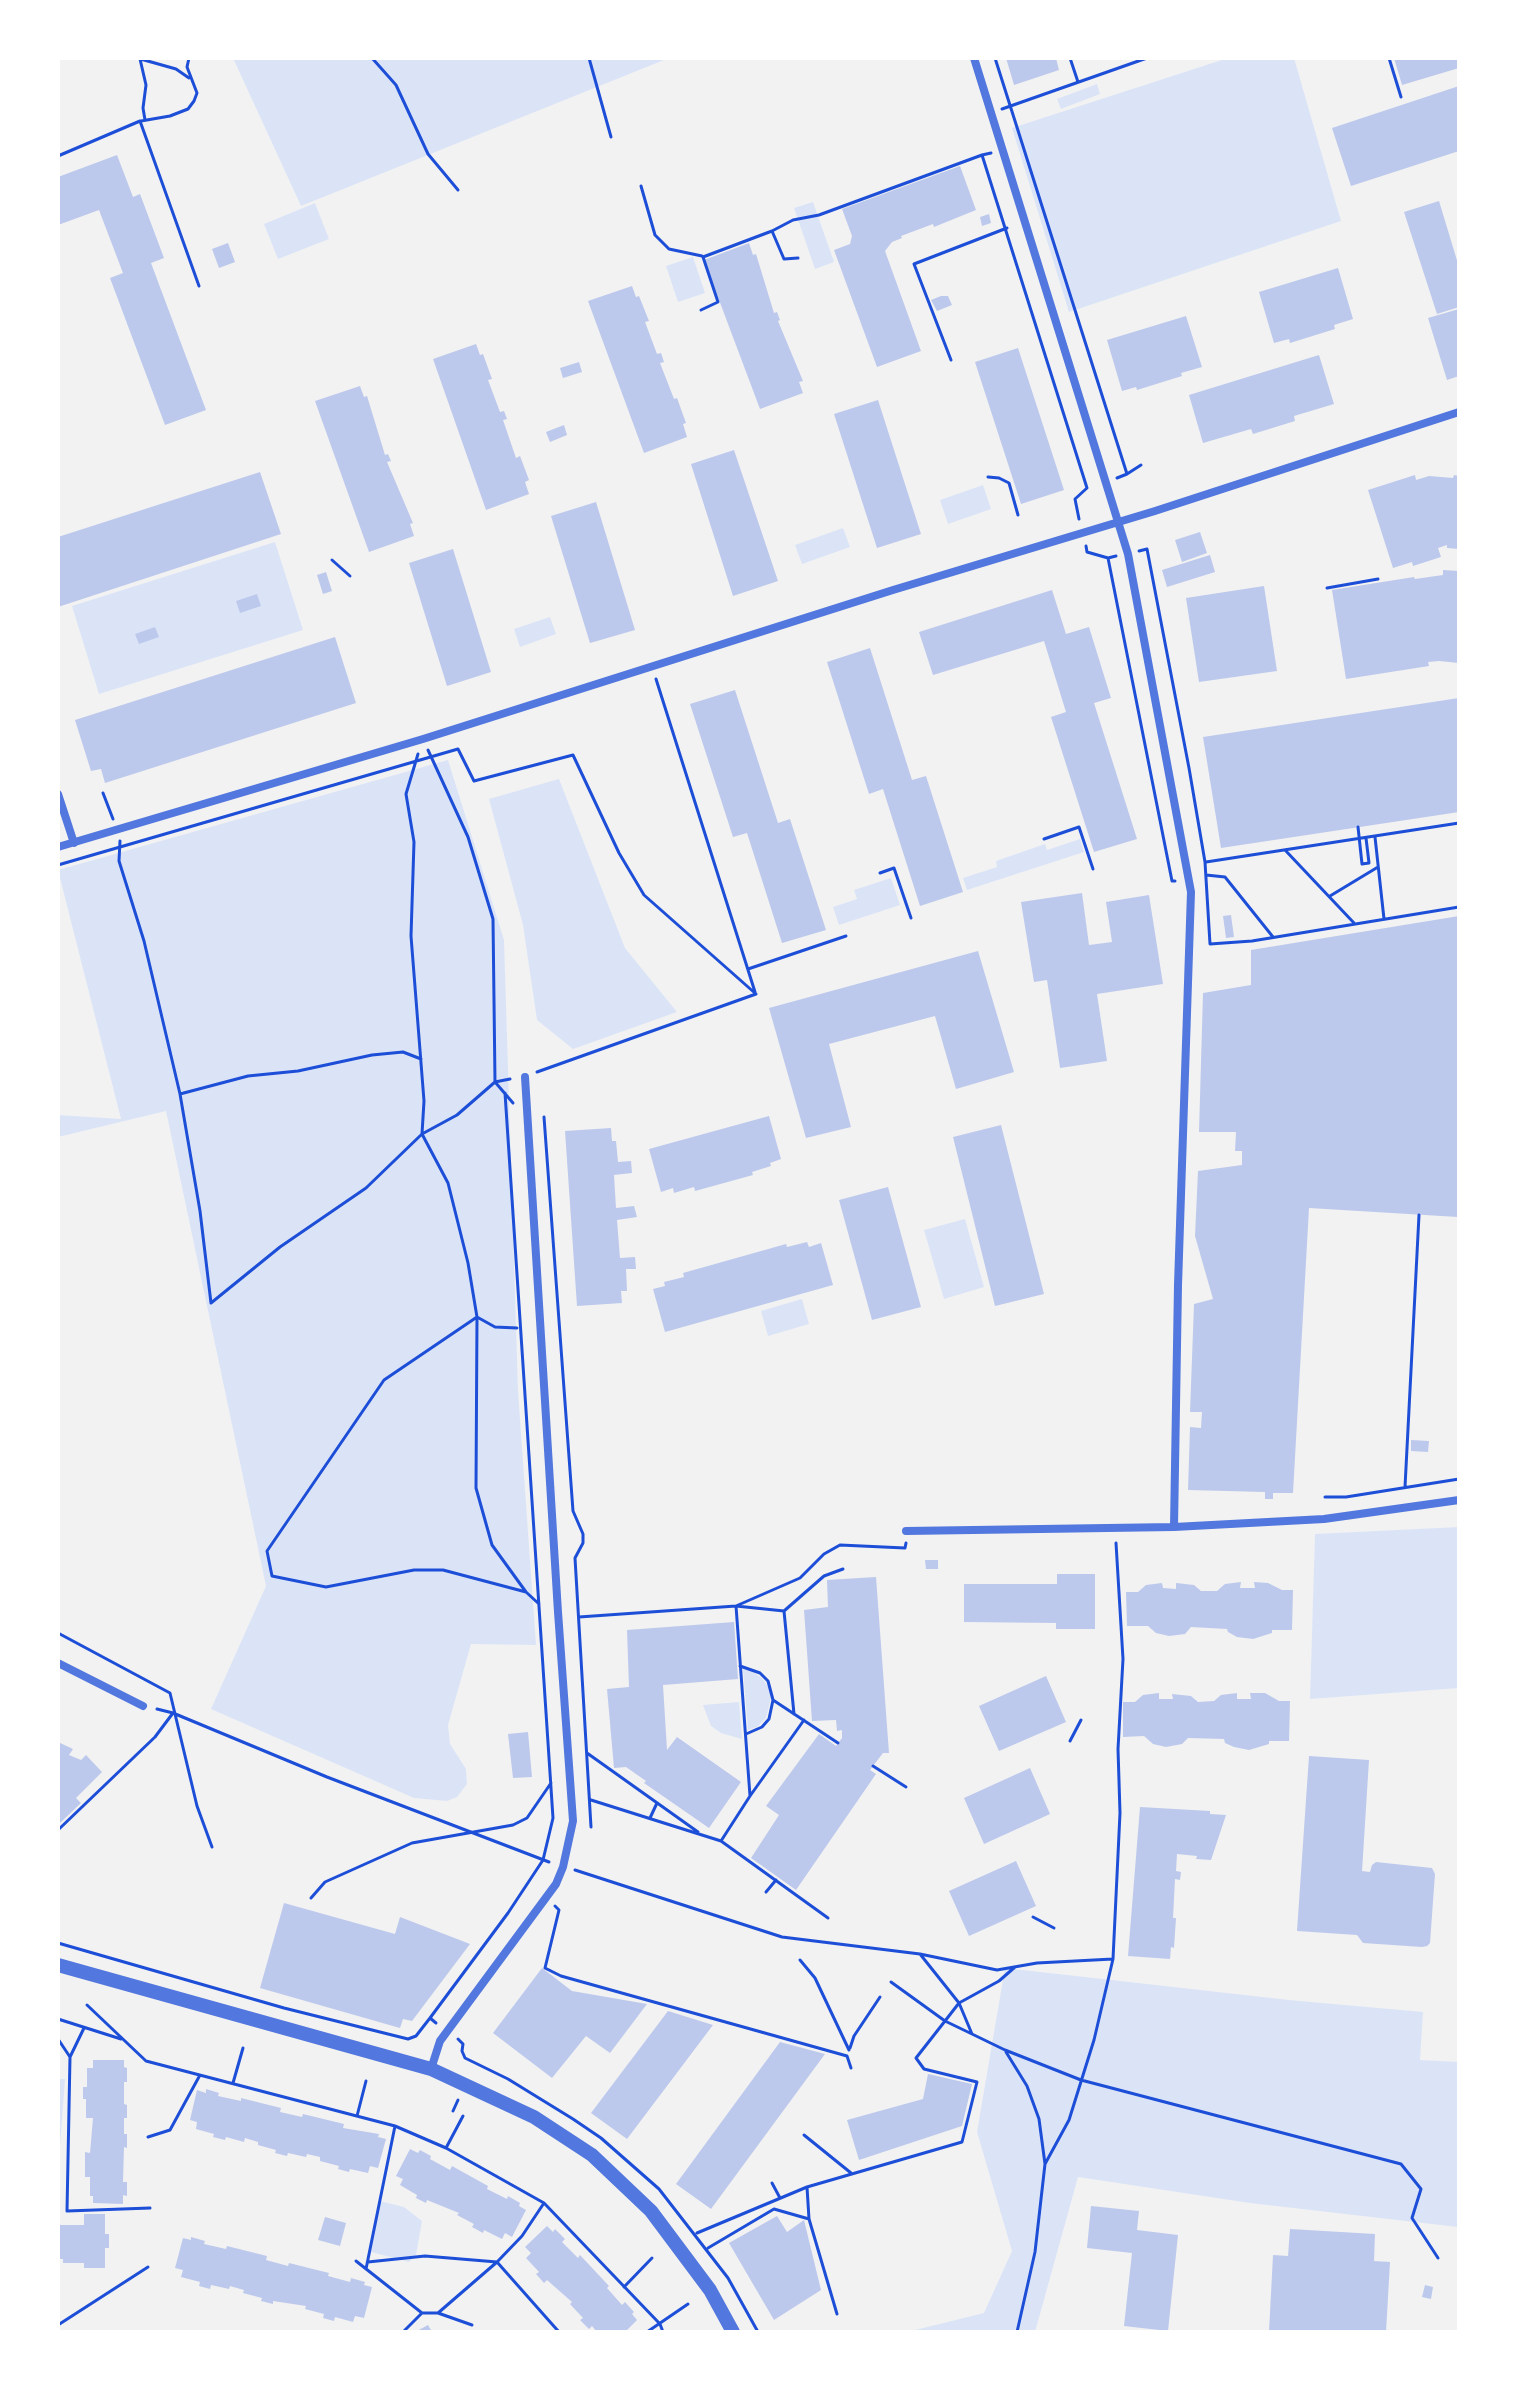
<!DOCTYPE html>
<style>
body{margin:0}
#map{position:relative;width:1517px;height:2390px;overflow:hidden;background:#f2f2f2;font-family:Commissioner,sans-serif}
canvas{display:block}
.frame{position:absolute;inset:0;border:60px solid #fff;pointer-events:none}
</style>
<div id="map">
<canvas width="1517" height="2390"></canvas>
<div class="frame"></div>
</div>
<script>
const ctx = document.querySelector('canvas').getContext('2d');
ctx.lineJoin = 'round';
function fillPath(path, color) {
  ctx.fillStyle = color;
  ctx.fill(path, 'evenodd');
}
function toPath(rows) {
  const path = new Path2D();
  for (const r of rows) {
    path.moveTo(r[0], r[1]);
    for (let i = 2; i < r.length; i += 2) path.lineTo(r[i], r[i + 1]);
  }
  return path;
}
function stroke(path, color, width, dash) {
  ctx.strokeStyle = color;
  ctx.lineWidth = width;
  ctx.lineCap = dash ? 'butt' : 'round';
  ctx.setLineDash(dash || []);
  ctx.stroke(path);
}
const green = toPath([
 [233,58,669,58,301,206],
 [1228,58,1294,58,1341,221,1069,312,1012,128],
 [1097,84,1100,94,1061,109,1057,99],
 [813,202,834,262,815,269,794,208],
 [315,203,329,239,278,259,264,224],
 [693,257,705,293,678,302,666,266],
 [983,485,991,509,948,524,940,500],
 [843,528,850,547,802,564,795,545],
 [275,542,303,630,99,694,72,606],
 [550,617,556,634,520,647,514,629],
 [448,760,504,940,518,1391,536,1645,471,1644,448,1725,450,1744,466,1769,467,1784,457,1797,447,1801,414,1798,211,1709,266,1586,166,1111,58,1137,58,1115,121,1119,58,870],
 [559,779,625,948,677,1012,573,1049,537,1020,523,925,489,799],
 [1080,839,1084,852,967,890,963,878,997,867,996,861,1045,844,1047,850],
 [891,878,900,905,839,925,833,907,857,899,854,890],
 [965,1219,984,1287,944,1299,924,1230],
 [802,1299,809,1324,768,1336,761,1311],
 [1459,1527,1459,1688,1310,1699,1315,1534],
 [743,1669,751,1671,762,1678,769,1688,771,1698,766,1718,757,1727,748,1730],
 [739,1702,742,1739,721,1733,711,1726,703,1705],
 [1005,1968,1289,2000,1423,2012,1420,2060,1459,2062,1459,2250,1458,2227,1250,2203,1078,2177,1035,2332,907,2332,984,2313,1012,2251,977,2132],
 [58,2079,65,2079,60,2146,58,2146],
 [380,2201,404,2207,422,2221,416,2255,409,2262,371,2252]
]);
const building = toPath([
 [1006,58,1056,58,1059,70,1014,85],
 [1394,58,1459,58,1459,68,1402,85],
 [1459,86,1459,151,1351,186,1332,128],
 [117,155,133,197,140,194,164,258,151,263,206,410,165,425,110,278,123,273,99,210,58,225,58,177],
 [960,166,976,210,934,227,933,224,901,236,902,238,892,242,885,251,921,351,877,367,834,250,850,244,852,236,842,209],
 [1439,201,1459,267,1459,307,1437,314,1404,212],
 [989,214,991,223,982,226,980,217],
 [228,243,235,262,219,268,212,249],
 [749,243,753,255,756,254,774,313,777,312,780,320,778,321,803,381,799,382,803,393,760,409,704,260],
 [1338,268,1353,319,1334,325,1335,329,1290,343,1289,339,1274,343,1259,292],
 [632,286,636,297,639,296,649,321,645,322,657,354,661,353,664,362,660,363,674,399,677,398,686,423,683,424,687,437,644,453,588,301],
 [941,296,948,296,952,305,937,311,931,300],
 [1459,309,1459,376,1447,380,1428,318],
 [1186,316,1202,367,1181,373,1182,376,1137,390,1136,387,1122,391,1107,340],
 [476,344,480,355,483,354,492,379,488,380,500,412,504,411,507,419,503,420,516,458,520,456,529,480,525,482,529,494,486,510,433,359],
 [1018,348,1064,490,1021,504,975,362],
 [1319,355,1334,404,1294,416,1295,421,1253,434,1251,429,1203,443,1189,395],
 [579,362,582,372,563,378,560,368],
 [360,386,364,397,367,396,385,455,388,454,391,461,387,462,413,523,410,524,414,536,369,552,315,401],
 [878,400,921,534,877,548,834,414],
 [564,425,567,435,550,442,546,432],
 [734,450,778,581,733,596,691,464],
 [260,472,281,534,58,607,58,537],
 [1415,475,1416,480,1429,476,1453,478,1454,475,1459,476,1459,549,1447,548,1447,545,1438,548,1441,557,1413,566,1412,562,1393,568,1368,490],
 [596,502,635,630,590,643,551,516],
 [1200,532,1207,553,1182,562,1175,540],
 [453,549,491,672,447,686,409,563],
 [1210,555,1215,572,1167,587,1162,570],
 [1443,570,1459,571,1459,663,1439,661,1428,662,1429,666,1346,679,1332,590,1414,577,1415,579,1443,575],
 [326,572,332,591,323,594,317,575],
 [1264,586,1277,671,1199,682,1186,598],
 [1052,590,1066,634,1089,627,1111,698,1094,703,1137,839,1094,852,1051,717,1066,712,1044,641,933,675,919,632],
 [257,594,261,606,240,613,236,601],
 [155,627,159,637,139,644,135,634],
 [335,637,356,703,105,783,101,769,91,771,75,720],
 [870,648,912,780,926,776,963,892,920,906,883,789,869,794,827,662],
 [735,690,778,823,790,819,826,930,782,943,747,833,733,837,690,704],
 [1459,698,1459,812,1221,848,1203,737],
 [1082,893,1089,945,1112,942,1106,902,1149,895,1163,984,1097,994,1107,1061,1060,1068,1047,980,1034,982,1021,902],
 [1231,915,1234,937,1226,938,1223,916],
 [1459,916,1458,1217,1309,1208,1293,1493,1273,1493,1273,1499,1265,1499,1265,1492,1188,1490,1190,1427,1201,1428,1202,1412,1190,1412,1194,1304,1213,1299,1195,1236,1198,1171,1242,1165,1242,1151,1235,1151,1236,1132,1199,1132,1203,993,1251,985,1251,950],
 [978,951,1014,1072,956,1089,935,1016,829,1044,851,1127,806,1138,769,1008],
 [769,1116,781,1159,770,1163,771,1166,752,1172,753,1175,695,1191,694,1187,674,1193,673,1188,661,1192,649,1149],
 [1001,1125,1044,1294,995,1306,953,1137],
 [611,1128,612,1141,616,1141,618,1162,631,1161,632,1173,614,1175,616,1208,634,1206,637,1217,617,1220,620,1258,635,1257,636,1269,626,1269,627,1291,621,1291,622,1303,577,1306,565,1131],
 [888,1187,921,1307,872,1320,839,1200],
 [807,1242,809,1247,821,1243,833,1285,665,1332,653,1289,665,1286,664,1282,684,1277,683,1273,786,1244,787,1247],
 [1411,1440,1429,1441,1428,1452,1411,1451],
 [925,1560,938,1560,938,1569,926,1569],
 [1057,1574,1095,1574,1095,1629,1056,1629,1056,1623,964,1622,964,1584,1057,1584],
 [876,1577,889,1753,883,1753,870,1770,876,1774,796,1890,751,1858,779,1815,766,1806,819,1734,836,1746,842,1738,842,1730,837,1731,836,1720,812,1721,804,1610,828,1607,827,1580],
 [1241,1582,1240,1588,1255,1588,1254,1582,1268,1583,1282,1590,1293,1590,1292,1630,1272,1630,1272,1633,1253,1639,1237,1637,1228,1632,1227,1629,1191,1627,1185,1634,1169,1636,1156,1633,1148,1626,1127,1626,1126,1592,1138,1592,1146,1585,1162,1583,1163,1588,1176,1589,1176,1583,1194,1585,1201,1591,1217,1591,1225,1584],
 [734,1622,738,1679,663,1685,667,1750,677,1737,741,1782,709,1828,644,1783,646,1781,626,1767,614,1768,607,1689,629,1687,627,1630],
 [1046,1676,1066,1722,999,1751,979,1706],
 [1159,1693,1159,1699,1173,1699,1172,1694,1191,1696,1198,1702,1214,1701,1221,1695,1237,1693,1237,1699,1251,1699,1250,1693,1265,1693,1279,1701,1290,1701,1289,1741,1269,1741,1269,1744,1249,1750,1234,1747,1225,1743,1224,1739,1188,1738,1182,1744,1166,1747,1153,1744,1144,1736,1123,1737,1123,1702,1135,1702,1143,1695],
 [528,1732,532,1777,513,1778,508,1734],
 [58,1742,73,1749,69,1755,81,1760,86,1755,102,1772,76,1798,81,1803,58,1825],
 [1309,1756,1369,1760,1362,1871,1370,1872,1372,1865,1376,1862,1432,1868,1435,1874,1430,1943,1427,1946,1422,1947,1363,1943,1357,1935,1297,1931],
 [1030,1768,1050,1814,984,1844,964,1798],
 [1140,1807,1210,1811,1210,1814,1226,1815,1211,1860,1196,1859,1197,1856,1177,1854,1176,1871,1181,1872,1180,1880,1175,1879,1173,1918,1176,1918,1174,1948,1171,1947,1170,1959,1128,1956],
 [1016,1861,1036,1906,969,1936,949,1891],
 [284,1903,395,1934,400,1917,470,1944,412,2021,403,2019,400,2028,260,1988],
 [542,1968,572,1991,647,2004,610,2053,586,2036,552,2078,493,2033],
 [668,2011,713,2025,627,2139,591,2113],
 [780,2042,825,2054,711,2209,676,2184],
 [93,2060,124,2060,124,2067,127,2068,127,2082,124,2082,124,2104,127,2105,127,2118,124,2118,124,2134,127,2134,127,2148,124,2147,123,2182,127,2182,127,2196,123,2195,123,2204,93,2203,93,2196,90,2196,90,2177,85,2177,85,2152,90,2153,93,2118,86,2118,86,2099,83,2099,83,2087,87,2087,87,2068,93,2068],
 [928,2074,972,2084,962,2126,859,2160,847,2120,923,2099],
 [206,2089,219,2093,218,2096,241,2101,241,2098,281,2108,280,2112,302,2117,303,2114,344,2124,343,2128,379,2134,378,2137,386,2139,378,2168,370,2166,368,2173,350,2169,349,2172,338,2169,339,2166,320,2161,320,2157,307,2154,306,2157,288,2153,287,2156,275,2153,276,2150,258,2145,258,2142,245,2138,244,2142,226,2137,225,2140,213,2137,214,2134,196,2129,197,2122,190,2120,197,2090,206,2093],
 [410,2149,418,2153,420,2150,431,2156,430,2159,450,2170,452,2166,488,2186,487,2189,507,2199,508,2196,520,2203,519,2206,526,2210,512,2237,505,2233,502,2239,484,2230,483,2233,472,2227,474,2224,457,2215,459,2213,427,2200,426,2203,416,2198,417,2195,400,2185,403,2179,396,2176],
 [1091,2206,1139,2211,1137,2230,1178,2235,1168,2331,1124,2326,1132,2253,1087,2248],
 [84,2214,105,2214,105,2234,109,2234,109,2248,105,2248,105,2268,84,2268,84,2263,63,2263,63,2259,58,2259,58,2225,84,2225],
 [777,2216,787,2232,804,2220,821,2290,774,2320,729,2243],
 [325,2217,346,2223,340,2246,318,2240],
 [547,2226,553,2232,555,2229,565,2239,562,2242,578,2258,580,2255,609,2286,607,2288,622,2305,625,2302,634,2312,632,2314,637,2320,625,2332,597,2332,592,2326,589,2329,580,2320,583,2318,570,2304,572,2302,547,2280,544,2283,536,2274,539,2272,526,2258,531,2253,525,2247],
 [1290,2229,1375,2234,1374,2261,1390,2262,1386,2332,1269,2332,1273,2255,1288,2256],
 [191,2237,205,2241,204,2244,226,2249,227,2246,267,2256,266,2260,288,2266,289,2263,329,2273,328,2276,350,2282,351,2278,365,2282,364,2285,372,2287,364,2318,355,2316,353,2322,335,2317,334,2321,323,2318,324,2314,305,2309,306,2306,273,2301,273,2304,261,2301,262,2298,243,2293,244,2290,230,2286,229,2289,211,2285,210,2289,199,2286,200,2282,181,2277,183,2270,175,2268,183,2238,191,2240],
 [1425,2285,1433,2287,1431,2299,1422,2297],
 [428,2325,432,2332,415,2332]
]);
const path = toPath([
 [137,58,176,69,189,78],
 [372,58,396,85,428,154,458,190],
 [589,58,611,137],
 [995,58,1127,474,1117,478],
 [1070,58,1078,82],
 [1389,58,1401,97],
 [140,59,146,85,143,108,145,120],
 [1002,109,1147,58],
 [141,121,170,116,188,109,194,101,197,93,187,67,189,58],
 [991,153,982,155,1087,488,1075,499,1079,519],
 [58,156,140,121,199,286],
 [641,186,655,235,669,249,702,256],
 [772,231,784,259,798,258],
 [701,310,718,302,703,257,772,231,793,220,819,215,982,155],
 [951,360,914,264,1007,228],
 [1127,474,1141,465],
 [988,477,999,478,1009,483,1018,515],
 [1086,546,1087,552,1108,558,1116,556],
 [1139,551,1147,549,1189,768,1205,862,1210,944,1252,941,1459,907],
 [1108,558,1172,881,1175,881],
 [332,560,350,576],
 [1327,588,1378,579],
 [656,679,755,992],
 [428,750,468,837,493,919,495,1082,513,1103],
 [418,754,406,794,414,842,411,936,424,1101,422,1134,448,1183,468,1263,477,1317,476,1488,492,1545,526,1592],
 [103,793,113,819],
 [1358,827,1362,864,1369,863,1366,838],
 [1375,837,1384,919],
 [1044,839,1079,827,1093,869],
 [120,841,119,861,144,941,180,1094,200,1211,211,1303],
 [1285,850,1354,923],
 [1206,862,1459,823],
 [58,865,458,749,474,781,573,755,619,853,644,895,756,994],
 [880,873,894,868,911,918],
 [1206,875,1225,877,1273,937],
 [1330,896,1378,867],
 [748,969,846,936],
 [537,1072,756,994],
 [180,1094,248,1076,298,1071,372,1055,403,1052,421,1059],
 [544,1117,573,1511,583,1534,583,1543,575,1558,591,1827],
 [211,1303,280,1247,366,1188,422,1134,457,1115,495,1082,510,1079],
 [517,1328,495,1327,477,1317,384,1380,267,1551,272,1576,326,1587,414,1570,443,1570,526,1592,539,1604],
 [1405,1487,1419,1215],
 [1325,1497,1346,1497,1459,1479],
 [736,1606,800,1578,824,1554,840,1545,905,1548,906,1543],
 [579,1617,736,1606,784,1611],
 [58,1633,170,1693,197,1806,212,1847],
 [740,1666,760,1673,768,1681,773,1700,769,1719,762,1727,746,1734],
 [773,1700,838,1743],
 [157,1709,173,1713,327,1777,549,1862],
 [794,1714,784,1611,824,1576,843,1569],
 [1070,1741,1081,1720],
 [587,1753,698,1832],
 [873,1766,906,1787],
 [750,1796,804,1720],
 [591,1800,721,1841,828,1918],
 [650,1818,657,1803],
 [58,1830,155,1737,173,1713],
 [721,1841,750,1796,736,1606],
 [575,1870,782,1937,920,1954,997,1970,1037,1963,1113,1959],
 [766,1892,776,1880],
 [311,1898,325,1882,412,1843,513,1825,527,1818,551,1783],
 [555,1906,559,1910,545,1968,561,1976,847,2056,851,2068],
 [1033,1917,1054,1928],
 [58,1943,284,2008,408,2039,416,2036,430,2018,436,2023],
 [920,1954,959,2003,972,2034,1005,2050,1081,2080,1401,2164,1421,2189,1412,2218,1438,2258],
 [800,1960,815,1978,849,2050],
 [891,1982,945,2021,959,2003,999,1981,1015,1967],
 [87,2005,146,2061,395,2126,446,2148,544,2203,660,2324,663,2332],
 [430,2018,508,1913,543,1860,553,1818,505,1093],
 [58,2019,121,2039],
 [84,2028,70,2057,67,2211,150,2208],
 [58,2039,70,2057],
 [458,2039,463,2044,462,2051,465,2058,508,2079,573,2119,601,2138,659,2189,728,2278,758,2332],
 [850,2048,854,2036,880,1997],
 [1006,2052,1027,2086,1039,2119,1045,2164],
 [233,2083,243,2048],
 [453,2111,458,2100],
 [357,2116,366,2081],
 [804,2135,851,2173],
 [148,2137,170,2130,200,2075],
 [446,2148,463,2116],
 [772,2183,780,2198],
 [809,2219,837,2314],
 [697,2233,807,2187,962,2142,977,2082,924,2069,916,2058,945,2021,972,2034],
 [708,2248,774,2209,809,2219,807,2187],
 [356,2261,422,2313,403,2332],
 [368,2262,425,2256,497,2262,559,2332],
 [366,2269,395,2126],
 [624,2287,652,2258],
 [422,2313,438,2313,472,2325],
 [438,2313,497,2262,522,2236,544,2203],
 [58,2325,148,2267],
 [647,2332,688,2304],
 [1017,2332,1035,2252,1045,2164,1069,2120,1094,2040,1113,1959,1120,1813,1118,1749,1123,1659,1116,1543],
 [1459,2332,1459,2329]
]);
const minor = toPath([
 [974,58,1128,554,1191,892,1178,1285,1174,1527],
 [58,794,74,843],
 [58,847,423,739,893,590,1155,511,1459,412],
 [906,1531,1174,1527,1324,1519,1459,1500],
 [58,1663,143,1706],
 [431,2069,440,2041,556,1884,563,1867,573,1821,558,1612,525,1077]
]);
const tertiary = toPath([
 [58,1965,431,2069,534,2117,592,2155,651,2211,710,2290,733,2332]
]);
fillPath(green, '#dbe4f7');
fillPath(building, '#bdc9ec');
stroke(path, '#1d4ed8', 3);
stroke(minor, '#5277de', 8);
stroke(tertiary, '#5277de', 14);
</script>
